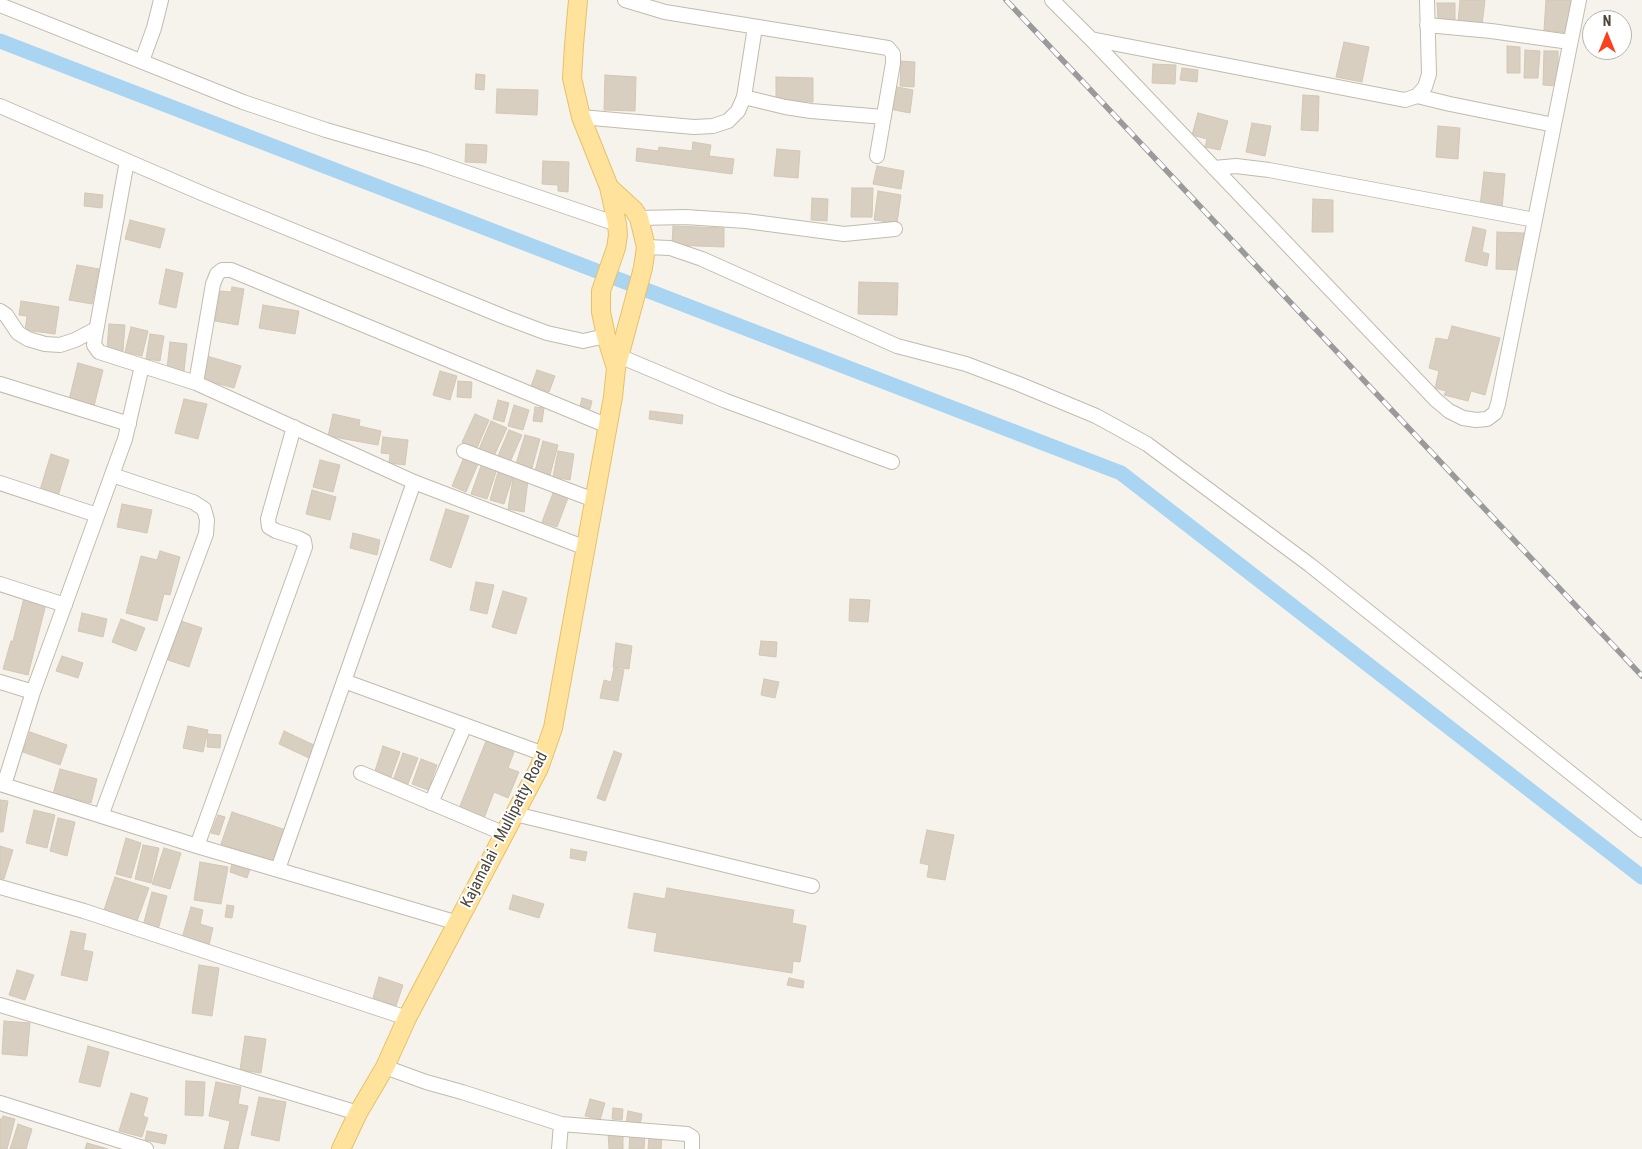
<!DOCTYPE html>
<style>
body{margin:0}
#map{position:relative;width:1642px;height:1149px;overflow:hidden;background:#f6f3ec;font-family:"Roboto Condensed",sans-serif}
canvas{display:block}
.north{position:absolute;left:1582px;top:10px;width:50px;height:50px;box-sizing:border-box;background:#fff;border:1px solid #b7b4b0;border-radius:50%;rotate:0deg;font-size:14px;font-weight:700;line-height:20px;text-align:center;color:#4b4439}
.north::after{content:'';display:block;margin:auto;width:18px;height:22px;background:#fc3f1d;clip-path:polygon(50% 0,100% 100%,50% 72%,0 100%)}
</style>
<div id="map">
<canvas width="1642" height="1149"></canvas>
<div class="north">N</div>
</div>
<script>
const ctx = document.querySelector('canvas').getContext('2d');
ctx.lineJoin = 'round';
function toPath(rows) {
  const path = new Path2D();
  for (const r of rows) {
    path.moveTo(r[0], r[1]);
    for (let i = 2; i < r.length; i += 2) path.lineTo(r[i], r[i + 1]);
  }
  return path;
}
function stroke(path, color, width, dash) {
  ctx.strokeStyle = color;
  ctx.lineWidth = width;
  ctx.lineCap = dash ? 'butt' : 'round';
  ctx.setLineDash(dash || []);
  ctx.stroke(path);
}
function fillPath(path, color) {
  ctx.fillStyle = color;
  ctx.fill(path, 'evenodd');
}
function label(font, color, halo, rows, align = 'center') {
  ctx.font = font + ' "Roboto Condensed",sans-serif';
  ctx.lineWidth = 4;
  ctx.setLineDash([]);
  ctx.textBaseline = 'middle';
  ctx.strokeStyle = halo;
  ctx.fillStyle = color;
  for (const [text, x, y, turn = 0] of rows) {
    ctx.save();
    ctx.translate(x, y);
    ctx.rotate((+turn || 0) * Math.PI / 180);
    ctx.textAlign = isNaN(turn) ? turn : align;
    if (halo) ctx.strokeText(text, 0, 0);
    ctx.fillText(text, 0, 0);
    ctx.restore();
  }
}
const canal = toPath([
 [0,41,1121,473,1642,877]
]);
const building = toPath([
 [1460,0,1485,0,1482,25,1458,22,1460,0],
 [1546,0,1573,0,1569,33,1544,30,1546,0],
 [1437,3,1455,3,1455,20,1438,20,1437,3],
 [1344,42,1369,47,1362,82,1336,77,1344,42],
 [1507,46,1520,47,1520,73,1507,73,1507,46],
 [1525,50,1540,51,1538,78,1524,78,1525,50],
 [1544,51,1558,51,1558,86,1543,85,1544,51],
 [901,61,915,62,914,87,900,86,901,61],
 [1153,64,1176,65,1175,84,1152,83,1153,64],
 [1182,68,1198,70,1197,82,1180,80,1182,68],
 [476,74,485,75,484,90,475,89,476,74],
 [605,75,636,77,635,111,604,110,605,75],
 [776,77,813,78,813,102,776,101,776,77],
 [892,86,913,90,910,113,889,109,892,86],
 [497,89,538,90,537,115,496,113,497,89],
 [1303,95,1319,96,1318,131,1301,130,1303,95],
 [1198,113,1228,121,1220,150,1205,147,1207,139,1192,135,1198,113],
 [1252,123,1271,126,1265,156,1246,152,1252,123],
 [1438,126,1460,128,1458,159,1436,157,1438,126],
 [693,142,711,145,709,156,734,159,732,174,636,161,637,148,658,151,659,147,692,151,693,142],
 [466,144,487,145,486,163,465,162,466,144],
 [777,149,800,151,798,178,774,176,777,149],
 [543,161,569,162,568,192,558,191,558,185,542,184,543,161],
 [877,166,904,171,901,189,873,184,877,166],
 [1484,172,1505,174,1502,209,1480,206,1484,172],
 [852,188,873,188,872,217,851,217,852,188],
 [878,191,901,195,897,223,874,220,878,191],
 [85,193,103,195,102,208,84,206,85,193],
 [812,198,828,199,827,221,811,220,812,198],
 [1313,199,1333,200,1333,232,1312,232,1313,199],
 [130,220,165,229,160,248,125,239,130,220],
 [673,226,724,228,724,247,672,245,673,226],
 [1473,227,1486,230,1482,252,1489,254,1487,266,1465,261,1473,227],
 [1497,232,1524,233,1523,254,1519,254,1519,270,1496,269,1497,232],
 [77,265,99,269,92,304,69,300,77,265],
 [166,269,183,273,176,308,159,304,166,269],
 [859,282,898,283,897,315,858,314,859,282],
 [232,287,244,289,238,325,215,321,220,291,231,292,232,287],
 [21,301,59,307,55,334,25,330,27,316,19,315,21,301],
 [263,305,299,311,295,334,259,328,263,305],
 [109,324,125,325,123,351,107,349,109,324],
 [1452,326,1500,338,1485,395,1471,391,1468,401,1444,395,1446,391,1435,388,1439,371,1429,368,1436,338,1448,340,1452,326],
 [131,327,148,331,142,356,125,352,131,327],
 [150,334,164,336,160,361,146,359,150,334],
 [170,342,187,344,184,371,167,369,170,342],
 [207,356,241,366,234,388,200,379,207,356],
 [78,363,103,370,93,410,68,404,78,363],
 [537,370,555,376,549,392,531,386,537,370],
 [440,371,457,376,450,400,433,395,440,371],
 [458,381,472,382,471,398,457,397,458,381],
 [582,398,592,401,590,409,580,406,582,398],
 [184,399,207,404,198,439,175,433,184,399],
 [498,400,509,403,504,422,493,419,498,400],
 [514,405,529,410,523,430,508,426,514,405],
 [535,407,544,408,542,422,533,421,535,407],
 [650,411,683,415,682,424,649,419,650,411],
 [333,414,360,420,359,426,381,431,378,445,328,436,333,414],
 [475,414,489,420,477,448,462,442,475,414],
 [491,421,507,428,494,456,479,449,491,421],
 [509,430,522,435,510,462,498,456,509,430],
 [525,435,540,439,532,468,516,464,525,435],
 [383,437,408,440,405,465,389,463,390,454,381,453,383,437],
 [543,441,558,445,550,475,535,471,543,441],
 [558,451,574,454,570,480,553,477,558,451],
 [51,454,69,460,58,496,40,490,51,454],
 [464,457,478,464,466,492,452,486,464,457],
 [320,460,340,465,333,492,313,487,320,460],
 [482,463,497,469,487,499,471,494,482,463],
 [498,472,513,476,504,504,490,500,498,472],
 [513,478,528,480,524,512,508,509,513,478],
 [312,490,336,497,330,520,306,514,312,490],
 [553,493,568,498,557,527,542,522,553,493],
 [122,504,152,510,147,533,117,527,122,504],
 [446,509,469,516,451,568,430,560,446,509],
 [353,533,380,540,377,555,350,548,353,533],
 [160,551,180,557,170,595,164,594,157,621,126,613,141,556,157,560,160,551],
 [476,582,494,585,487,614,470,610,476,582],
 [503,591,527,598,516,634,492,627,503,591],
 [24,598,46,604,28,675,3,669,11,641,13,641,24,598],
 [850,599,870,600,868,622,849,621,850,599],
 [82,613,107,619,103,637,78,631,82,613],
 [121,619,145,628,136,651,112,642,121,619],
 [181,621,202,628,189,667,168,660,181,621],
 [761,641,777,642,776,657,759,655,761,641],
 [616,643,632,646,629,669,613,667,616,643],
 [62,656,83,663,78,678,56,671,62,656],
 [614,668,624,670,618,701,600,698,604,680,611,682,614,668],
 [764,679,779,682,775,698,761,695,764,679],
 [188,726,208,730,203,752,183,748,188,726],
 [284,731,314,745,309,758,279,744,284,731],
 [30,732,67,745,60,765,23,752,30,732],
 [208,734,221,735,220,748,207,747,208,734],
 [486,741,514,752,508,768,519,772,508,798,494,792,483,821,458,811,486,741],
 [383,746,400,752,391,777,375,771,383,746],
 [614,751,622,754,605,801,597,798,614,751],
 [403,753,418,758,408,784,394,778,403,753],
 [421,759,437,765,428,790,412,784,421,759],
 [60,769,97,779,91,803,53,794,60,769],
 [0,800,8,801,3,832,0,832,0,800],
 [34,810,55,815,47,848,26,843,34,810],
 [232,812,286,830,275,862,221,844,232,812],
 [218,815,225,817,219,835,211,833,218,815],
 [58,818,75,822,67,856,50,851,58,818],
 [927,830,954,835,945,880,927,877,929,865,920,863,927,830],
 [126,838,141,843,131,878,116,874,126,838],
 [143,845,159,848,151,883,135,879,143,845],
 [0,846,13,850,4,879,0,878,0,846],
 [164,848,181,853,170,889,152,884,164,848],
 [571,849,587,852,585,861,570,858,571,849],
 [200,862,228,867,221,904,194,900,200,862],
 [232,863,250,869,247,878,230,872,232,863],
 [115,877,149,888,137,921,104,910,115,877],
 [667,888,794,910,792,923,806,926,800,962,793,961,792,973,654,951,657,933,628,928,634,893,665,899,667,888],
 [152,892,167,896,158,930,143,926,152,892],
 [513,895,544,904,539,918,509,909,513,895],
 [227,905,234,906,232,918,225,917,227,905],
 [191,907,203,910,200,924,213,928,209,945,182,938,191,907],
 [71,931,86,934,83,950,93,952,87,981,61,975,71,931],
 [199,965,219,968,212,1016,192,1013,199,965],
 [17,970,34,975,25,1000,9,995,17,970],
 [379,977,403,985,396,1006,373,998,379,977],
 [789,978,804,981,803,988,787,985,789,978],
 [4,1021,30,1023,27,1056,2,1054,4,1021],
 [245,1036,266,1039,261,1073,240,1070,245,1036],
 [88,1046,109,1052,100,1087,79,1082,88,1046],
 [186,1081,205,1082,203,1116,185,1115,186,1081],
 [216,1082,241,1087,238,1104,248,1106,238,1149,224,1149,230,1121,209,1116,216,1082],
 [131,1093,148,1098,143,1116,148,1118,142,1137,119,1131,131,1093],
 [259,1097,286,1102,279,1141,251,1135,259,1097],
 [590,1099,605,1103,600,1120,585,1116,590,1099],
 [613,1108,623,1109,622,1120,612,1119,613,1108],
 [628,1111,642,1114,640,1126,626,1124,628,1111],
 [3,1116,15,1119,7,1149,0,1149,0,1119,2,1119,3,1116],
 [18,1124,32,1129,26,1149,10,1149,18,1124],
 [147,1131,167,1135,165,1144,145,1140,147,1131],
 [623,1131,623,1149,609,1149,608,1132,623,1131],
 [630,1135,645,1135,644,1149,629,1149,630,1135],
 [649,1137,662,1137,661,1149,648,1149,649,1137],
 [87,1143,108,1149,85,1149,87,1143]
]);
const minor = toPath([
 [625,0,665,12,888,48,893,54,893,63,877,156],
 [1052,0,1091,39,1405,100,1417,96,1425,87,1429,74,1427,0],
 [0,5,243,102,326,130,426,159,617,224],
 [1427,25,1491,31,1570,42],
 [1091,39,1436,400,1449,411,1463,418,1476,420,1487,419,1495,413,1498,404,1579,0],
 [142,61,154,28,161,0],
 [1417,96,1450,104,1554,125],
 [744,97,785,107,811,111,884,117],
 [0,106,206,195,507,318,547,333,583,341,606,336],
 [581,117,694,127,713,126,728,121,738,111,744,97,755,27],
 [127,161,95,337,94,345,99,352,196,383,414,482,586,548],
 [1214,168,1236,166,1269,170,1535,220],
 [639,218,685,217,746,221,844,234,895,229],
 [646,247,670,248,702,259,897,346,966,364,1019,384,1096,416,1147,444,1310,565,1642,830],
 [0,311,6,315,18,333,28,339,45,344,60,345,75,340,96,329],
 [619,356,726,401,892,462],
 [196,383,213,284,217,274,222,270,231,270,608,426],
 [0,384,129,424],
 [464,451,594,500],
 [0,483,97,515],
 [0,584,65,605],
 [344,681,544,754],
 [0,682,33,692],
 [361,773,505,834],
 [0,784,197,846,458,923],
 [4,785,33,692,125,439,142,366],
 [431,803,465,725],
 [515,814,812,886],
 [101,816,206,534,207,520,204,509,193,502,112,475],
 [197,846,305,547,304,541,298,538,276,531,269,527,268,519,294,427],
 [278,869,414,482],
 [0,887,84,911,407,1018],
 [0,1005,358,1113],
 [385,1067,426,1082,462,1092,561,1124,687,1134,692,1137,692,1149],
 [0,1103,146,1149],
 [559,1149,561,1124]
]);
const major = toPath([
 [609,187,634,210,639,218,646,247,643,268,616,368],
 [341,1149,358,1113,385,1067,407,1018,539,768,553,728,613,397,616,368,606,336,601,312,601,291,616,248,618,235,617,224,609,187,581,117,572,78,574,45,578,0]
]);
const rail = toPath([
 [1006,0,1642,676]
]);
const streetNames = [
 ["Kajamalai - Mullipatty Road",505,830,-63]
];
stroke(canal, '#a9d4f2', 15);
fillPath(building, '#d8cfc1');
stroke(building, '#d3c7b4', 1);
stroke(minor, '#c2bbae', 16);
stroke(major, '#e6c16a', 20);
stroke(minor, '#fff', 14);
stroke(major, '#ffe39c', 18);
stroke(rail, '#9a9a9a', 5.5);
stroke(rail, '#fff', 4, [11]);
label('16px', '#4b4439', '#fff', streetNames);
</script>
